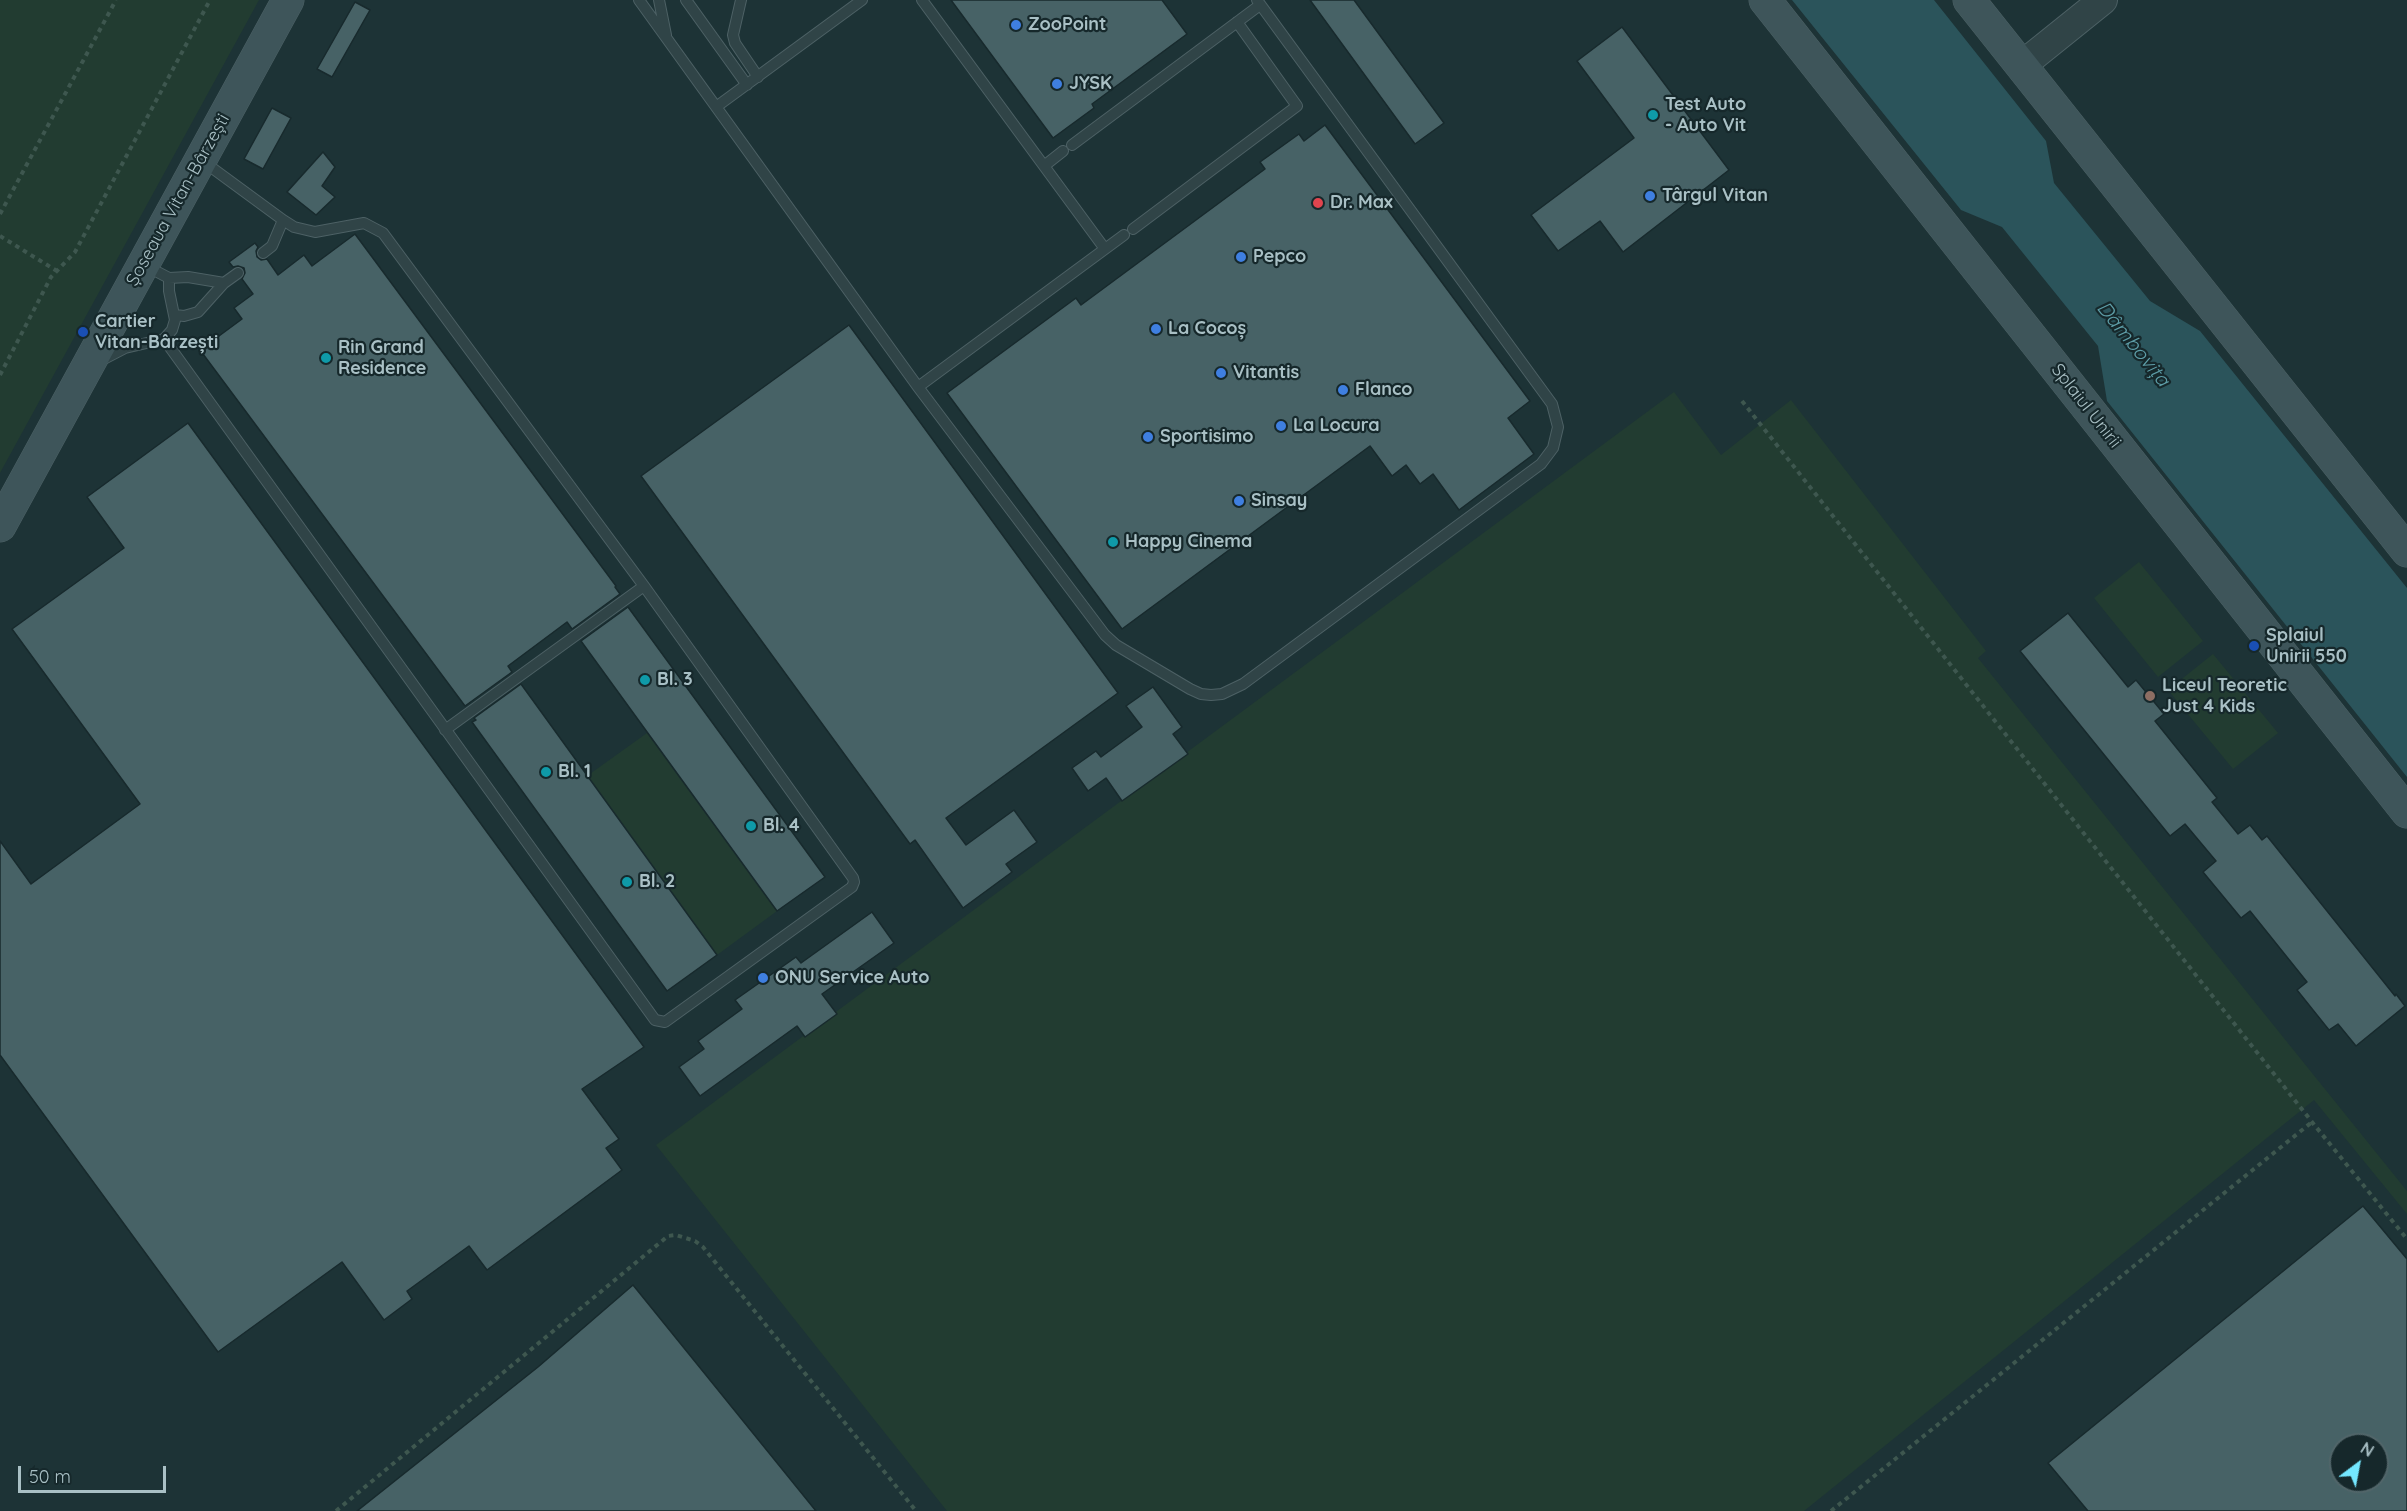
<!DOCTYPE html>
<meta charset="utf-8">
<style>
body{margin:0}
#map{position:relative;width:2407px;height:1511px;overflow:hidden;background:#1d3336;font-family:Quicksand,sans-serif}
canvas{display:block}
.north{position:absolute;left:2329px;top:1433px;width:60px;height:60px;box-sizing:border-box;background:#16282b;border:2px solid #516569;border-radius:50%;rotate:32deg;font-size:16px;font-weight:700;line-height:24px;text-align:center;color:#a9c0c5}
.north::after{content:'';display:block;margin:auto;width:21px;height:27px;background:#74e7ff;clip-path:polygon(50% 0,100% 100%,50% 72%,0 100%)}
.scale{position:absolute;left:18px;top:1466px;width:148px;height:27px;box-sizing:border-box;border:3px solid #a9c0c5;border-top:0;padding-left:8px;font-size:18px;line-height:21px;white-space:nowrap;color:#a9c0c5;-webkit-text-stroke:4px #16282b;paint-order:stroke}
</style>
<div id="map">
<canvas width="2407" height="1511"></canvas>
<div class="north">N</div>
<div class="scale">50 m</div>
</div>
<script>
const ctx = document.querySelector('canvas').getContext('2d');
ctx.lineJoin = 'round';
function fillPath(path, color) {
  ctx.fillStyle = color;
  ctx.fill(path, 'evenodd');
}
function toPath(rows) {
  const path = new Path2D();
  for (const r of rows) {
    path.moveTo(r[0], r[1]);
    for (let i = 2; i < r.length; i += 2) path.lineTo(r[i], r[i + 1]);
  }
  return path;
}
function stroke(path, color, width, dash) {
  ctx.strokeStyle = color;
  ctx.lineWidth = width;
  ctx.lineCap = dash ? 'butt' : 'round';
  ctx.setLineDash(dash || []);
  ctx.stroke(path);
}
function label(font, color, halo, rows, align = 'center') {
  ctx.font = font + ' Quicksand,sans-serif';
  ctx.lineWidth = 4.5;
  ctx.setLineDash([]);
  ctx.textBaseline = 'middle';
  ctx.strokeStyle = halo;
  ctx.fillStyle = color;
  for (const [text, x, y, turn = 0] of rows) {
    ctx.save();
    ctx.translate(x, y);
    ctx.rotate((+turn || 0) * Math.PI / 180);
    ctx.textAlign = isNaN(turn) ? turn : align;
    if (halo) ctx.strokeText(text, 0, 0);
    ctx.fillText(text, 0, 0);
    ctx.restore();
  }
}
const green = toPath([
 [0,0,259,0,0,473],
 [1674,392,1721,455,1791,400,1986,651,1978,658,2407,1191,2407,1214,2314,1100,1804,1511,947,1511,656,1145],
 [2139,562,2203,641,2158,677,2094,598],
 [2213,654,2278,733,2233,769,2168,690],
 [647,733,777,911,717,955,587,776]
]);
const water = toPath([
 [1792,0,1934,0,2046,141,2054,183,2150,301,2200,331,2407,588,2407,777,2107,401,2098,346,2002,227,1961,210]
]);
const building = toPath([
 [951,0,1162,0,1187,34,1092,104,1094,108,1053,138,951,0],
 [1310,0,1354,0,1444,123,1415,144,1310,0],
 [355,2,370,10,332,77,317,69,355,2],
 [1622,27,1729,170,1623,252,1600,221,1558,251,1531,215,1634,138,1577,61,1622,27],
 [272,108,291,118,263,169,244,159,272,108],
 [1325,125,1530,401,1508,418,1534,454,1459,510,1433,474,1420,484,1406,465,1392,476,1370,446,1122,629,947,393,1076,298,1081,305,1265,169,1260,162,1299,134,1304,141,1325,125],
 [323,152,335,167,322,186,335,197,316,215,287,192,323,152],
 [355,234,616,586,615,587,620,594,572,629,567,622,508,666,512,672,465,706,200,350,242,319,234,308,253,294,242,279,245,273,244,268,238,266,233,267,229,262,255,243,258,247,256,251,257,257,261,260,267,259,278,275,304,255,312,266,355,234],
 [849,325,1118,693,946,818,966,845,1014,810,1037,842,1006,864,1012,872,963,908,915,840,910,844,641,476,849,325],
 [188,423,644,1047,582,1089,619,1139,606,1148,622,1170,487,1270,469,1246,407,1291,412,1299,384,1320,342,1262,218,1352,0,1055,0,841,31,884,140,804,12,629,124,548,87,497,188,423],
 [628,607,825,877,777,911,581,641,628,607],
 [2068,613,2128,687,2136,680,2164,714,2155,721,2217,798,2212,802,2238,834,2250,825,2262,840,2267,836,2395,996,2396,994,2405,1006,2356,1046,2338,1024,2329,1030,2297,990,2307,982,2250,911,2241,918,2203,872,2216,861,2185,824,2170,836,2020,651,2068,613],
 [521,684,717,955,667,991,472,722,476,720,474,718,521,684],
 [1153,687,1182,727,1173,734,1188,754,1122,801,1106,778,1088,791,1072,768,1096,751,1101,757,1142,727,1126,706,1153,687],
 [872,912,894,943,822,994,837,1014,805,1037,797,1026,700,1096,679,1067,704,1049,698,1041,742,1009,735,1000,796,957,801,963,872,912],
 [2363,1206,2407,1259,2407,1511,2088,1511,2048,1463,2363,1206],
 [2341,1445,2377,1445,2377,1481,2341,1481,2341,1445],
 [633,1285,816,1511,357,1511,538,1367,633,1285]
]);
const path = toPath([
 [0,214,116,0],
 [0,236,57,271],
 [0,375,51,277,75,252,210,0],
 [1742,401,2312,1122,2407,1239],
 [336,1511,668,1236,676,1235,695,1241,703,1247,916,1511],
 [1831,1511,2312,1122]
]);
const service = toPath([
 [639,0,918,387,1105,635,1116,645,1190,689,1201,694,1211,695,1222,694,1243,684,1541,464,1553,448,1558,427,1552,404,1257,0],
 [659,0,666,35],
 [686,0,747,85],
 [741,0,733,35,735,43,758,77],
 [716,107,862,0],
 [1072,145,1260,5],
 [204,162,283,220,272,246,263,253],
 [1044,166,1063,151],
 [1133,229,1297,106,1237,22],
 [1105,249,1124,235],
 [146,266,169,278,188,277,224,283,238,273],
 [169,278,169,291,175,320,172,330,164,339,655,1020,665,1022,852,887,854,882,853,878,644,586,383,233,364,223,315,232,294,227,283,220],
 [175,315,184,316,198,312,224,283],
 [100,361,125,348,164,339],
 [918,387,1105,249,922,0],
 [445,730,644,586]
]);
const tertiary = toPath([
 [2021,66,2103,0]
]);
const secondary = toPath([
 [1765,0,2407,812],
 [1969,0,2407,551],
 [0,526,288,0]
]);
const markers = [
 [1016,25,6,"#3f7fe0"],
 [1057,84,6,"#3f7fe0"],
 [1653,115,6,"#0f9aa8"],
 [1650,196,6,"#3f7fe0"],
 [1318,203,6,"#e0444e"],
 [1241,257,6,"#3f7fe0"],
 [1156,329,6,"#3f7fe0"],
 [83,332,6,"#1a4fb4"],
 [326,358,6,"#0f9aa8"],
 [1221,373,6,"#3f7fe0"],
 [1343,390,6,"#3f7fe0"],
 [1281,426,6,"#3f7fe0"],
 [1148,437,6,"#3f7fe0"],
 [1239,501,6,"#3f7fe0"],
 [1113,542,6,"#0f9aa8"],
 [2254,646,6,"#1a4fb4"],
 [645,680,6,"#0f9aa8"],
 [2150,696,6,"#8d6e63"],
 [546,772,6,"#0f9aa8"],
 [751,826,6,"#0f9aa8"],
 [627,882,6,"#0f9aa8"],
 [763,978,6,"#3f7fe0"]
];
const poiNames = [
 ["ZooPoint",1028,25],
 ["JYSK",1069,84],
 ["Test Auto",1665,105],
 ["- Auto Vit",1665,126],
 ["Târgul Vitan",1662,196],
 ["Dr. Max",1330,203],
 ["Pepco",1253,257],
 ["Cartier",95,322],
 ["Vitan-Bârzești",95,343],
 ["La Cocoș",1168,329],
 ["Rin Grand",338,348],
 ["Residence",338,369],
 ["Vitantis",1233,373],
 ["Flanco",1355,390],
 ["La Locura",1293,426],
 ["Sportisimo",1160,437],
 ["Sinsay",1251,501],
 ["Happy Cinema",1125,542],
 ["Splaiul",2266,636],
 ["Unirii 550",2266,657],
 ["Bl. 3",657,680],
 ["Liceul Teoretic",2162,686],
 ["Just 4 Kids",2162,707],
 ["Bl. 1",558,772],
 ["Bl. 4",763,826],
 ["Bl. 2",639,882],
 ["ONU Service Auto",775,978]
];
const streetNames = [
 ["Șoseaua Vitan-Bârzești",178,200,-61],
 ["Splaiul Unirii",2086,406,52]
];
const waterNames = [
 ["Dâmbovița",2133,344,51]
];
fillPath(green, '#223c31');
fillPath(water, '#2b545b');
fillPath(building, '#476266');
stroke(building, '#182a2d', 1.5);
stroke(service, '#4d6165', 12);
stroke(tertiary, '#4d6165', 30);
stroke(secondary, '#4d6165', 33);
stroke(path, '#3e574f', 4, [4.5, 4.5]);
stroke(service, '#304447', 10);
stroke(tertiary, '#304447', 28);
stroke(secondary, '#3e555a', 32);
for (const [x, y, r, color] of markers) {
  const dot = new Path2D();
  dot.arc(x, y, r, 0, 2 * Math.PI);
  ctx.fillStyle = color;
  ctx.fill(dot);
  stroke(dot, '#16282b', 2);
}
label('bold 18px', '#a9c0c5', '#16282b', poiNames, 'left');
label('18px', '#a9c0c5', '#16282b', streetNames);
label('italic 20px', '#5e9ea8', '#16282b', waterNames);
</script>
